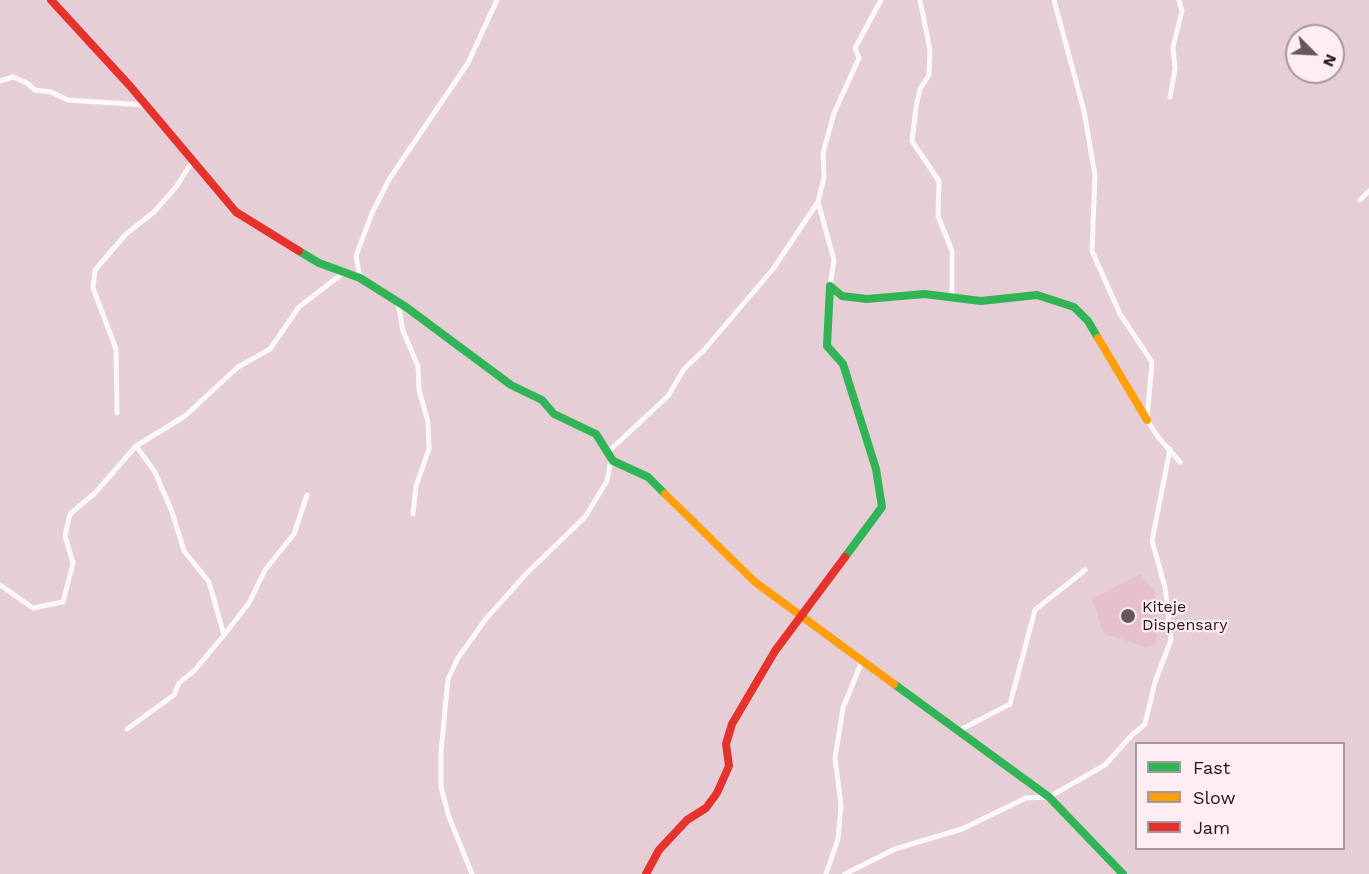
<!DOCTYPE html>
<style>
body{margin:0}
#map{position:relative;width:1369px;height:874px;overflow:hidden;background:#e6ced7;font-family:"Work Sans",sans-serif}
canvas{display:block}
.legend{position:absolute;left:1135px;top:742px;width:210px;height:108px;box-sizing:border-box;background:#fceef3;border:2px solid #a6989d;margin:0;padding:8px 10px;list-style:none;font-size:18px;color:#26161c}
.legend li{display:flex;align-items:center;gap:12px;height:30px}
.legend b{width:30px;border:2px solid #a6989d}
.north{position:absolute;left:1285px;top:24px;width:60px;height:60px;box-sizing:border-box;background:#fceef3;border:2px solid #a6989d;border-radius:50%;rotate:114deg;font-size:16px;font-weight:700;line-height:24px;text-align:center;color:#26161c}
.north::after{content:'';display:block;margin:auto;width:21px;height:27px;background:#69565d;clip-path:polygon(50% 0,100% 100%,50% 72%,0 100%)}
</style>
<div id="map">
<canvas width="1369" height="874"></canvas>
<ul class="legend">
<li><b style="height:8px;background:#30b455"></b>Fast</li>
<li><b style="height:8px;background:#ff9f0a"></b>Slow</li>
<li><b style="height:8px;background:#e5322d"></b>Jam</li>
</ul>
<div class="north">N</div>
</div>
<script>
const ctx = document.querySelector('canvas').getContext('2d');
ctx.lineJoin = 'round';
function fillPath(path, color) {
  ctx.fillStyle = color;
  ctx.fill(path, 'evenodd');
}
function toPath(rows) {
  const path = new Path2D();
  for (const r of rows) {
    path.moveTo(r[0], r[1]);
    for (let i = 2; i < r.length; i += 2) path.lineTo(r[i], r[i + 1]);
  }
  return path;
}
function stroke(path, color, width, dash) {
  ctx.strokeStyle = color;
  ctx.lineWidth = width;
  ctx.lineCap = dash ? 'butt' : 'round';
  ctx.setLineDash(dash || []);
  ctx.stroke(path);
}
function label(font, color, halo, rows, align = 'center') {
  ctx.font = font + ' "Work Sans",sans-serif';
  ctx.lineWidth = 4.5;
  ctx.setLineDash([]);
  ctx.textBaseline = 'middle';
  ctx.strokeStyle = halo;
  ctx.fillStyle = color;
  for (const [text, x, y, turn = 0] of rows) {
    ctx.save();
    ctx.translate(x, y);
    ctx.rotate((+turn || 0) * Math.PI / 180);
    ctx.textAlign = isNaN(turn) ? turn : align;
    if (halo) ctx.strokeText(text, 0, 0);
    ctx.fillText(text, 0, 0);
    ctx.restore();
  }
}
const built = toPath([
 [1140,574,1154,589,1158,607,1156,643,1147,647,1104,634,1092,599]
]);
const street = toPath([
 [920,0,930,50,929,75,920,89,916,107,912,141,939,181,938,216,952,251,952,298],
 [1054,0,1084,111,1095,175,1092,251,1120,314,1152,362,1147,420,1158,437,1180,462],
 [0,81,13,77,27,83,35,90,51,92,68,100,145,105],
 [1170,97,1175,69,1173,47,1182,11,1179,0],
 [1360,200,1369,191],
 [818,202,824,177,823,153,834,113,859,58,855,48,881,0],
 [360,278,356,256,372,213,390,178,468,63,497,0],
 [398,303,403,331,418,366,419,390,428,422,429,449,416,486,413,514],
 [117,413,116,349,93,288,95,270,126,234,154,212,176,187,192,162],
 [136,446,155,472,172,512,184,551,209,582,224,635,249,603,265,570,294,534,307,495],
 [609,451,668,396,684,369,704,350,773,269,818,202,834,260,830,286],
 [0,585,33,608,63,602,73,563,65,536,70,514,95,493,136,446,185,416,238,367,270,349,299,307,343,273],
 [127,729,174,695,179,683,194,671,224,635],
 [958,731,1010,704,1035,610,1085,570],
 [472,874,449,817,441,787,441,752,448,679,458,658,485,620,526,574,585,517,607,481,611,459],
 [826,874,838,839,841,805,835,758,843,708,862,661],
 [845,874,895,849,962,829,1026,798,1049,797,1105,765,1131,736,1145,724,1155,682,1171,640,1165,587,1152,541,1170,449]
]);
const fast = toPath([
 [299,251,319,263,360,278,406,307,511,385,542,400,554,414,596,434,613,461,648,477,665,494],
 [845,557,882,507,876,469,843,364,827,346,830,286,842,296,867,299,924,294,981,301,1037,295,1074,307,1088,321,1098,338],
 [894,684,1049,797,1123,874]
]);
const slow = toPath([
 [1098,338,1147,420],
 [665,494,755,582,894,684]
]);
const jam = toPath([
 [51,0,130,86,236,212,299,251],
 [646,874,659,850,687,820,706,808,717,793,729,766,726,744,732,724,775,651,845,557]
]);
const markers = [
 [1128,616,8,"#69565d"]
];
const poiNames = [
 ["Kiteje",1142,607],
 ["Dispensary",1142,625]
];
fillPath(built, '#e7c0cf');
stroke(street, '#fbf8f9', 5);
stroke(fast, '#30b455', 8);
stroke(slow, '#ff9f0a', 8);
stroke(jam, '#e5322d', 8);
for (const [x, y, r, color] of markers) {
  const dot = new Path2D();
  dot.arc(x, y, r, 0, 2 * Math.PI);
  ctx.fillStyle = color;
  ctx.fill(dot);
  stroke(dot, '#fceef3', 2);
}
label('16px', '#26161c', '#fceef3', poiNames, 'left');
</script>
